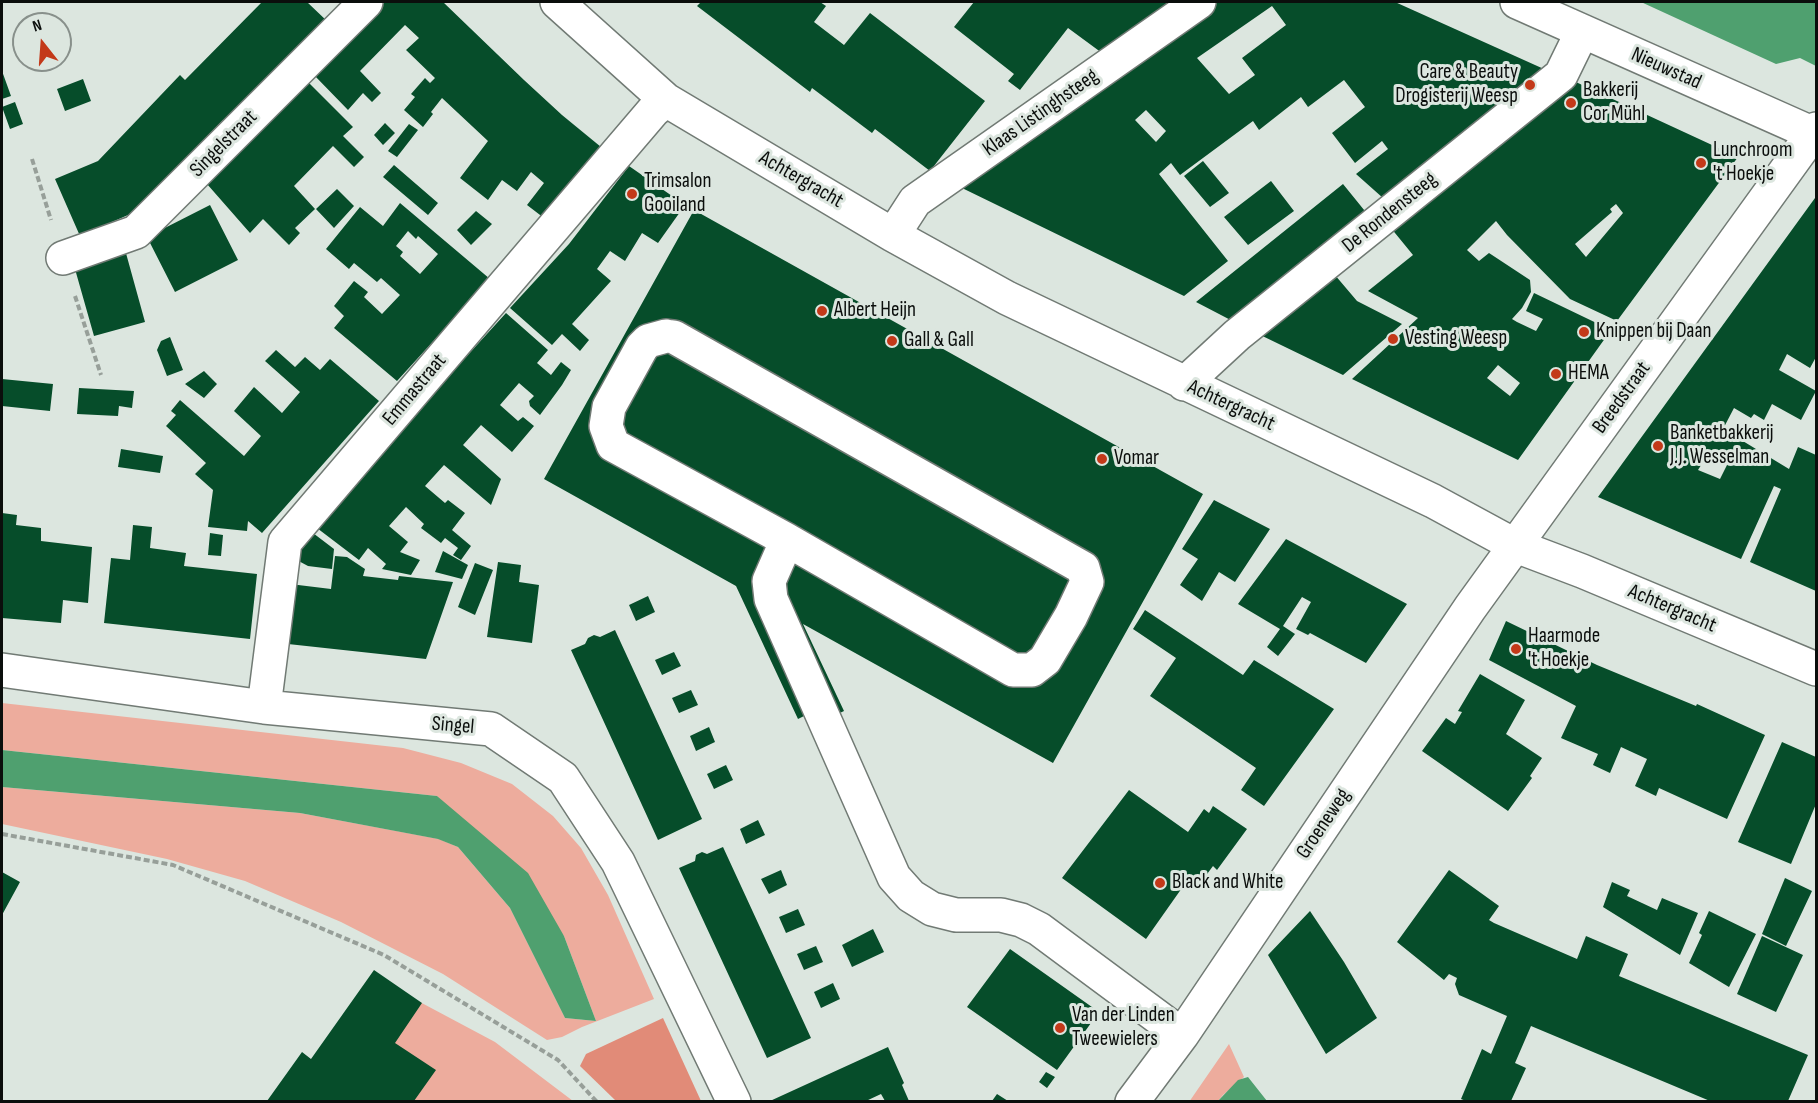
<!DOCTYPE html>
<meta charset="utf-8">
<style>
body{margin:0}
#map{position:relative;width:1818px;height:1103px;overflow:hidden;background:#dce6df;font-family:"Sofia Sans Condensed",sans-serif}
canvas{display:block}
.frame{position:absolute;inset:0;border:3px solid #0b0e0c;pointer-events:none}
.north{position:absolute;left:12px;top:12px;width:60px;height:60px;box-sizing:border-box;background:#dce6df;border:2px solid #88908b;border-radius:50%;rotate:343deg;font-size:16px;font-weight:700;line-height:24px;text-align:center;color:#0b0e0c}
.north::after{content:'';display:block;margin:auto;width:21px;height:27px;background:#c33919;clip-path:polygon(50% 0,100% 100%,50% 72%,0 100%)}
</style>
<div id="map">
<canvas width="1818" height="1103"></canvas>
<div class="frame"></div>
<div class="north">N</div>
</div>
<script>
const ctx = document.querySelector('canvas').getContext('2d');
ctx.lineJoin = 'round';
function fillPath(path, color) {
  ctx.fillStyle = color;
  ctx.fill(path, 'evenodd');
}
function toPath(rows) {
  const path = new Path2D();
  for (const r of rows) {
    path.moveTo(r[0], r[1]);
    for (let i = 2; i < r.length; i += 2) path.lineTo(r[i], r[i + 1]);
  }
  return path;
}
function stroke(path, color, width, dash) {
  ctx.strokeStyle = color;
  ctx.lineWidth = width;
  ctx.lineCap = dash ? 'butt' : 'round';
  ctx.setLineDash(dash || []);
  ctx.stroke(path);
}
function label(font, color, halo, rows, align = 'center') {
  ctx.font = font + ' "Sofia Sans Condensed",sans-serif';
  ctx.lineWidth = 6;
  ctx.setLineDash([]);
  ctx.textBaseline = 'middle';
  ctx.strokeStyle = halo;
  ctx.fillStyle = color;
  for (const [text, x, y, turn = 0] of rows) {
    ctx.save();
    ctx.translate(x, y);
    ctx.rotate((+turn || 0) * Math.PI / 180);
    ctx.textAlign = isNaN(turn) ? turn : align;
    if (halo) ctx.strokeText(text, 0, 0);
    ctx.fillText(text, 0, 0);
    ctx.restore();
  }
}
const green = toPath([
 [2,703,403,748,461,763,512,784,553,816,581,848,608,895,654,999,582,1027,562,1037,547,1040,443,974,341,922,245,881,167,859,2,824,2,787,300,813,439,839,458,847,510,908,565,1018,596,1021,564,936,437,796,2,750],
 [418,1001,495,1042,573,1101,412,1101,431,1072,389,1047],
 [1229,1044,1244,1077,1223,1095,1218,1101,1189,1102]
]);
const forest = toPath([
 [663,1018,701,1101,616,1101,580,1066,586,1054]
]);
const water = toPath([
 [1641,2,1816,2,1816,66,1800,58,1776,64],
 [2,750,437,796,528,873,564,936,596,1021,565,1018,510,908,458,847,438,839,300,813,2,787],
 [1248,1077,1267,1101,1218,1101,1238,1080]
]);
const building = toPath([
 [262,2,307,2,328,22,228,125,223,120,130,216,128,215,80,236,55,179,98,161,180,75,185,80],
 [385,2,443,2,524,80,562,115,601,147,544,218,527,205,544,183,531,172,517,191,502,180,488,200,460,178,488,141,442,98,431,112,433,114,423,127,404,110,415,97,411,94,425,78,430,83,435,78,406,50,419,38,405,25,360,71,381,93,372,102,363,93,348,110,314,75],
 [701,2,820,2,826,6,814,22,844,45,870,13,985,101,930,171,875,129,872,133,812,88,810,92,697,6],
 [974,2,1176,2,1102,53,1068,28,1020,90,1008,81,1014,74,954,27],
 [1214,2,1395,2,1555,74,1392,206,1356,174,1388,149,1382,141,1355,163,1332,133,1365,107,1344,80,1308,107,1301,97,1259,130,1253,121,1180,175,1171,163,1159,174,1228,261,1184,296,962,188],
 [1272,6,1286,25,1242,58,1255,75,1229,94,1197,58],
 [1146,110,1166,131,1156,142,1135,120],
 [2,71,11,96,2,99],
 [1565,77,1738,157,1617,321,1570,299,1507,235,1496,221,1467,250,1479,261,1489,253,1530,280,1531,292,1522,308,1512,319,1517,322,1536,331,1543,319,1526,311,1534,293,1611,330,1518,460,1352,379,1418,318,1368,291,1413,255,1386,222],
 [1616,204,1623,213,1586,257,1575,244,1612,212,1610,209],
 [1498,365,1520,383,1510,396,1487,378],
 [83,79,91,101,65,111,57,89],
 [307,81,353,127,343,136,364,157,354,167,333,146,294,186,315,209,295,228,300,233,289,245,263,219,250,233,207,184],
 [15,102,23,124,10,129,2,107],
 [385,123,395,133,383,145,374,135],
 [409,124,418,130,397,157,388,151],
 [1203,161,1229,193,1210,207,1184,176],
 [394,165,438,203,428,215,383,177],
 [629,166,685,205,658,243,642,233,625,261,610,251,597,269,611,281,572,324,589,340,580,351,562,334,552,345,510,308,569,244],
 [1271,181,1294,211,1248,245,1224,217],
 [1343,184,1373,221,1244,327,1196,302],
 [337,189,354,206,334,228,316,209],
 [1815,198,1816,199,1816,357,1810,368,1787,354,1779,370,1816,391,1801,420,1772,404,1764,420,1754,414,1751,418,1734,408,1723,429,1789,469,1798,447,1816,455,1816,591,1750,562,1781,489,1774,486,1741,559,1598,497],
 [1708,454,1728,463,1720,479,1698,470],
 [400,203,490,279,397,381,334,328,344,316,334,306,354,281,368,292,364,297,382,314,400,295,381,278,377,282,354,263,349,269,326,249,360,207,383,226],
 [408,231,416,239,418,236,438,254,420,274,400,256,403,252,396,246],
 [210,205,238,260,175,292,147,237],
 [694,210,1203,494,1053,763,803,624,844,711,815,725,810,713,798,719,736,586,544,479],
 [476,211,492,224,471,245,457,230],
 [124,246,145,322,94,336,73,262],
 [1329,268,1357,301,1402,324,1343,375,1250,330],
 [506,313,548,350,537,363,551,375,561,362,571,370,562,385,540,415,530,406,529,401,534,396,519,383,500,405,518,421,523,417,534,426,512,452,481,425,463,445,501,479,491,505,444,465,425,486,445,503,448,500,465,513,452,530,471,546,461,560,453,555,458,548,445,538,441,543,421,528,424,524,406,507,389,526,408,542,400,552,420,560,411,575,382,569,386,564,368,548,359,560,313,525],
 [170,337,183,370,167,376,157,350,161,341],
 [276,350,295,367,305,357,320,370,330,359,379,401,262,533,248,521,247,531,208,527,213,490,195,474,206,463,166,426,176,415,171,411,180,400,244,456,261,436,234,411,254,387,282,413,300,392,265,361],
 [204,371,217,384,204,398,185,384],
 [2,379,53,384,50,411,2,406],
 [79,388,134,391,132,408,119,406,118,416,77,414],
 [121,449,163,456,160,473,118,467],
 [1214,500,1270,529,1235,582,1219,572,1202,601,1180,585,1198,559,1182,549],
 [2,513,17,515,16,525,41,528,41,541,92,547,88,603,63,600,61,623,2,618],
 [133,525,152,527,150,548,186,553,184,566,257,574,250,639,104,623,111,558,130,560],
 [309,530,334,549,332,569,308,566,293,558],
 [210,533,223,535,221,556,208,555],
 [1286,539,1407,604,1366,663,1310,633,1308,635,1296,629,1311,602,1302,597,1283,626,1295,634,1278,656,1267,647,1280,629,1238,604],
 [443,551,468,565,462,579,435,572],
 [335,556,347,557,365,569,363,576,398,580,399,576,453,582,426,659,288,644,290,584,331,589],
 [498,562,521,565,519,582,539,585,532,643,487,637],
 [475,563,493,570,475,615,458,607],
 [648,596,655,612,636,621,629,605],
 [1145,610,1243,675,1254,660,1334,709,1264,806,1241,790,1256,768,1150,696,1176,658,1133,629],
 [1506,621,1597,665,1696,706,1697,704,1765,735,1727,819,1659,788,1656,796,1635,786,1647,759,1621,747,1610,773,1593,765,1598,754,1561,738,1576,706,1489,660],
 [615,630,702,819,658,840,571,650,585,644,588,638,594,635,600,637],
 [674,652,681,666,662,675,655,660],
 [1480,674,1525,700,1506,734,1542,758,1530,776,1532,778,1508,811,1422,751,1446,718,1455,724,1462,712,1458,711],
 [691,690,698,705,679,713,672,698],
 [709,727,715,742,696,751,690,736],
 [1782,742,1816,757,1816,804,1791,864,1738,842],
 [726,765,733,780,714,789,707,774],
 [1129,790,1188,832,1204,809,1209,813,1213,806,1247,829,1217,870,1213,866,1199,885,1189,878,1146,939,1062,878],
 [758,820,765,835,746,844,740,829],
 [723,847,811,1038,767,1058,679,868,695,861,696,855,702,852,707,854],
 [781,870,787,885,769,894,761,879],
 [1449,870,1499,906,1489,920,1494,923,1577,959,1586,936,1628,954,1619,976,1808,1055,1788,1101,1710,1101,1531,1026,1515,1063,1526,1068,1511,1101,1466,1101,1461,1099,1482,1049,1491,1054,1507,1016,1459,995,1455,984,1457,978,1449,974,1444,980,1397,942],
 [2,872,20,882,2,915],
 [1785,878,1812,891,1786,946,1762,934],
 [1612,882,1630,890,1627,896,1657,910,1662,898,1698,913,1680,955,1603,907],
 [798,909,805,925,786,933,779,917],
 [1310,911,1344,962,1377,1018,1326,1054,1268,955],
 [1709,911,1756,934,1729,987,1689,963,1702,935,1699,933],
 [873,929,884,952,852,967,842,945],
 [1762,936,1803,955,1776,1012,1737,994],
 [816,946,823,962,804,970,797,954],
 [1010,949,1099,1012,1057,1070,967,1007],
 [374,970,422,1003,395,1043,436,1070,414,1101,267,1101,302,1052,311,1059],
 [833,983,840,999,821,1008,814,992],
 [888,1047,904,1083,902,1085,909,1101,885,1101,881,1094,866,1101,770,1101],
 [1046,1072,1055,1077,1047,1088,1039,1082],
 [997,1094,1008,1101,992,1101]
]);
const path = toPath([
 [32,159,51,220],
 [75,296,101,375],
 [2,834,173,865,384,955,558,1060,597,1102]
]);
const minor = toPath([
 [557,2,666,100,893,235,1007,298,1433,501,1516,546,1582,571,1816,669],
 [1517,2,1816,135],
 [893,235,915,201,1199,2],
 [63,258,136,232,366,2],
 [666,336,674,337,1083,568,1087,582,1071,616,1045,660,1032,670,1013,670,787,540,613,445,606,426,609,407,642,347,648,341,666,336],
 [1184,384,1237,335,1561,75,1582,32],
 [787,540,769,581,771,599,894,877,911,896,932,909,956,915,1001,915,1021,920,1039,929,1074,955,1182,1035],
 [2,670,264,707,491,729,563,778,618,862,734,1102],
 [264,707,285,542,653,111,666,100],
 [1132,1102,1182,1035,1470,608,1816,129]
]);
const markers = [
 [1530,85,6,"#c33919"],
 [1571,103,6,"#c33919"],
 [1701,163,6,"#c33919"],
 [632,194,6,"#c33919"],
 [822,311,6,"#c33919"],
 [1584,332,6,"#c33919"],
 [1393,339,6,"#c33919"],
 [892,341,6,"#c33919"],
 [1556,374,6,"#c33919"],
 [1658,446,6,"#c33919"],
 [1102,459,6,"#c33919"],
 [1516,649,6,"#c33919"],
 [1160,883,6,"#c33919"],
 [1060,1028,6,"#c33919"]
];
const streetNames = [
 ["Nieuwstad",1666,69,24],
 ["Klaas Listinghsteeg",1041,113,-35],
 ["Singelstraat",224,144,-45],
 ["Achtergracht",801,180,30],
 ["De Rondensteeg",1390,213,-39],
 ["Emmastraat",415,390,-50],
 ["Breedstraat",1622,398,-54],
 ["Achtergracht",1231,406,25],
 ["Achtergracht",1672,609,23],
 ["Singel",453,726,5],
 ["Groeneweg",1324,824,-56]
];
const poiNames = [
 ["Care & Beauty",1518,73,"right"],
 ["Drogisterij Weesp",1518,97,"right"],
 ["Bakkerij",1583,91],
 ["Cor Mühl",1583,115],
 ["Lunchroom",1713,151],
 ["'t Hoekje",1713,175],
 ["Trimsalon",644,182],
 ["Gooiland",644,206],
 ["Albert Heijn",834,311],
 ["Knippen bij Daan",1596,332],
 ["Vesting Weesp",1405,339],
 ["Gall & Gall",904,341],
 ["HEMA",1568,374],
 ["Banketbakkerij",1670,434],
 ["J.J. Wesselman",1670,458],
 ["Vomar",1114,459],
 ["Haarmode",1528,637],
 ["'t Hoekje",1528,661],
 ["Black and White",1172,883],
 ["Van der Linden",1072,1016],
 ["Tweewielers",1072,1040]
];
fillPath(green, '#edac9d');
fillPath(forest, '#e18b78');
fillPath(water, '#4fa06f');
fillPath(building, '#064d2a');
stroke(minor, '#717a74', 36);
stroke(path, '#979f99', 4, [6, 3]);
stroke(minor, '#fff', 33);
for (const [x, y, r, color] of markers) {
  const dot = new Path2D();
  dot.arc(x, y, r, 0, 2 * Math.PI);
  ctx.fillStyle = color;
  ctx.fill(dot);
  stroke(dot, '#dce6df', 2);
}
label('21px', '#0b0e0c', '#dce6df', streetNames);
label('21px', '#0b0e0c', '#dce6df', poiNames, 'left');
</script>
